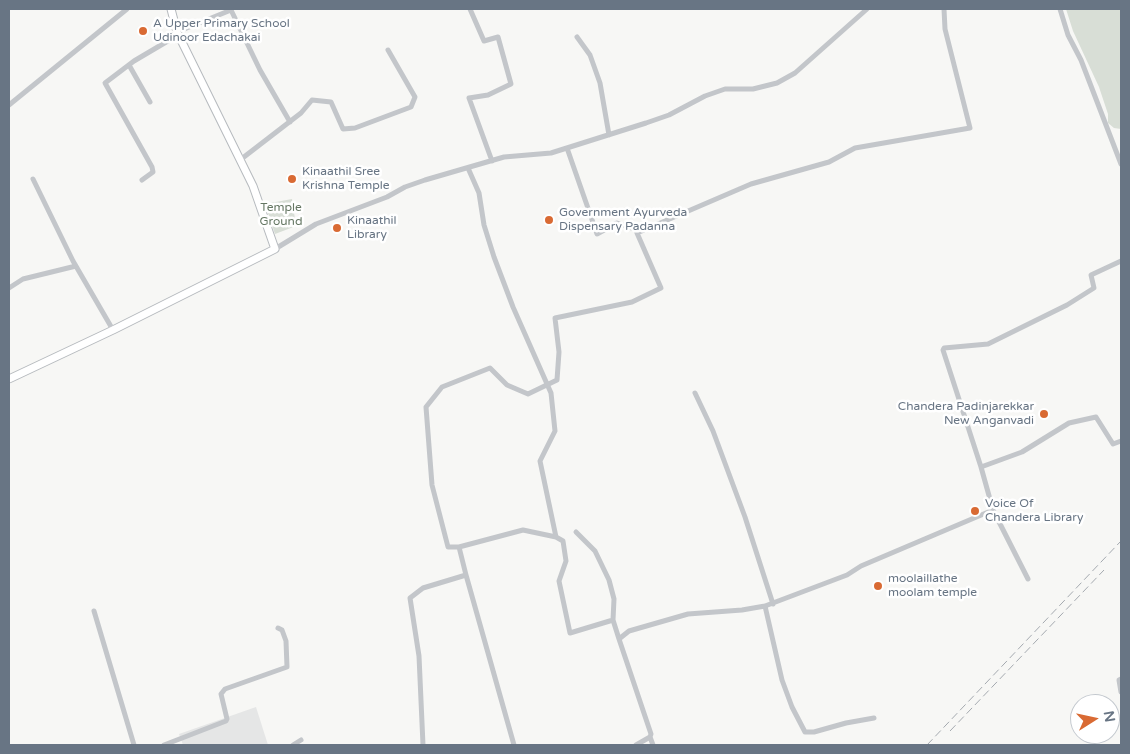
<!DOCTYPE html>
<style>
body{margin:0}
#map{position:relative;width:1130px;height:754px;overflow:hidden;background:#f7f7f5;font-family:"Varela Round",sans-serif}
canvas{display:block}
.frame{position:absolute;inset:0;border:10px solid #687584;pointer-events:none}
.north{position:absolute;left:1070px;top:694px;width:50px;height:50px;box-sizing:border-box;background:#fff;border:1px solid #c3c8ce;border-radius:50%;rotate:80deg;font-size:14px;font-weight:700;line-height:20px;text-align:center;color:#687584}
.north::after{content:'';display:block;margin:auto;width:18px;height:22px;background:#d96a33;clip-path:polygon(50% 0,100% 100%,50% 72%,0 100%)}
</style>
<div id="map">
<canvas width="1130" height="754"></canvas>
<div class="frame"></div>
<div class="north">N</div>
</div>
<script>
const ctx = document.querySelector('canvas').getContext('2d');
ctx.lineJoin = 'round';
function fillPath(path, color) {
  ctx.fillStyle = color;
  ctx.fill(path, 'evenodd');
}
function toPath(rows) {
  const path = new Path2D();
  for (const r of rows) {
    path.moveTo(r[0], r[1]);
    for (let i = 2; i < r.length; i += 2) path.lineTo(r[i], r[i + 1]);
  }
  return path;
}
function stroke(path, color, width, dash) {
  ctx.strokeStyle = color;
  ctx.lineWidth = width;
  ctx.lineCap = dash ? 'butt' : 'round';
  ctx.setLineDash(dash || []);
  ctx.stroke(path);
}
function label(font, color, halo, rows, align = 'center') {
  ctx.font = font + ' "Varela Round",sans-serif';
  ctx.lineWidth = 5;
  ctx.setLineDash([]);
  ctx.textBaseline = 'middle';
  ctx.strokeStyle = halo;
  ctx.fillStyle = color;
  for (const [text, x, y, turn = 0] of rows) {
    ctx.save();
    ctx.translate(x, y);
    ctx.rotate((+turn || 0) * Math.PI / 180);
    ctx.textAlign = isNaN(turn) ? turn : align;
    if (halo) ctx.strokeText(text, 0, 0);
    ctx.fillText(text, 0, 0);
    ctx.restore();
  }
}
const built = toPath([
 [256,707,268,745,183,745,179,734]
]);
const green = toPath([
 [1066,9,1121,9,1121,129,1114,128,1108,123,1108,114,1099,87,1073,31],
 [292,199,296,226,275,234,265,204]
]);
const minor = toPath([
 [470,9,484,41,498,37,511,84,488,95,469,98,492,161],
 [1060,9,1068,35,1081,60,1121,164],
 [177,32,231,10,260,70,290,122],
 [577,37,590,55,600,83,609,135],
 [129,65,150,102],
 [9,105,127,9],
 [567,148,597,234,617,223,640,231],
 [240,160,301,113,312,100,331,102,343,129,355,128,411,107,415,97,388,50],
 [468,168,479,193,484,225,494,257,513,307,551,393,555,431,540,461,556,537],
 [33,179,73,261,113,330],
 [142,180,153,172,152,167,105,83,134,61,178,35],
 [275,249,316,224,387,197,405,187,425,180,504,157,551,153,646,123,669,115,705,96,725,89,753,89,777,83,795,73,867,9],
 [9,288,23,279,76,266],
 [695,393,713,431,745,517,773,604],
 [981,467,943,350,944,348,988,344,1067,305,1094,288,1091,275,1121,261],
 [993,510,1028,579],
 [576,532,595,551,609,580,614,599,613,620],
 [459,547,448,547,432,485,426,407,442,387,490,368,507,385,528,394,557,380,559,352,555,318,632,302,661,288,637,233,751,184,829,162,855,148,970,128,945,29,944,9],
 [466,575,514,745],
 [765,606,782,680,792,707,805,732,814,732,846,723,874,718],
 [94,611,134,745],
 [1121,679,1119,680,1121,692],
 [650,737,653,745],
 [164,745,226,721,227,719,221,694,225,689,287,667,286,641,282,630,278,628],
 [293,745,301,740],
 [423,745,419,656,410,598,423,588,466,575,459,547,523,530,556,537,563,541,566,561,559,581,570,633,613,620,619,639],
 [636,745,650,737,651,734,619,639,629,631,688,614,742,610,765,606,847,575,861,566,993,510,981,467,1022,452,1069,423,1096,417,1113,444,1121,441]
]);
const secondary = toPath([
 [9,379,113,330,275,249,253,186,177,32,171,9]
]);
const rail = toPath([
 [950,731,1104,570],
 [927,745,1121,541]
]);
const markers = [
 [143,31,5,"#d96a33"],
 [292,179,5,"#d96a33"],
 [549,220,5,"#d96a33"],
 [337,228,5,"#d96a33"],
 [1044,414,5,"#d96a33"],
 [975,511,5,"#d96a33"],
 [878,586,5,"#d96a33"]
];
const poiNames = [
 ["A Upper Primary School",153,24],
 ["Udinoor Edachakai",153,38],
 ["Kinaathil Sree",302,172],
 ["Krishna Temple",302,186],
 ["Government Ayurveda",559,213],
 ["Dispensary Padanna",559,227],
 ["Kinaathil",347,221],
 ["Library",347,235],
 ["Chandera Padinjarekkar",1034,407,"right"],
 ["New Anganvadi",1034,421,"right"],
 ["Voice Of",985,504],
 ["Chandera Library",985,518],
 ["moolaillathe",888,579],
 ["moolam temple",888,593]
];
const parkNames = [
 ["Temple",281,208],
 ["Ground",281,222]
];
fillPath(built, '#e5e6e6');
fillPath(green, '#d8ded6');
stroke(secondary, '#b6babe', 9);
stroke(minor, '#c3c6ca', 5);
stroke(secondary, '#fff', 7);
stroke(rail, '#a4a9af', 1, [8, 4]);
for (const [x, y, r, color] of markers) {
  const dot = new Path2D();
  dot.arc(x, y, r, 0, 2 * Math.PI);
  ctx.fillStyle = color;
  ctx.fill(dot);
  stroke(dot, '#fff', 2);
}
label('12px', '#687584', '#fff', poiNames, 'left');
label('12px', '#657763', '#fff', parkNames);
</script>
